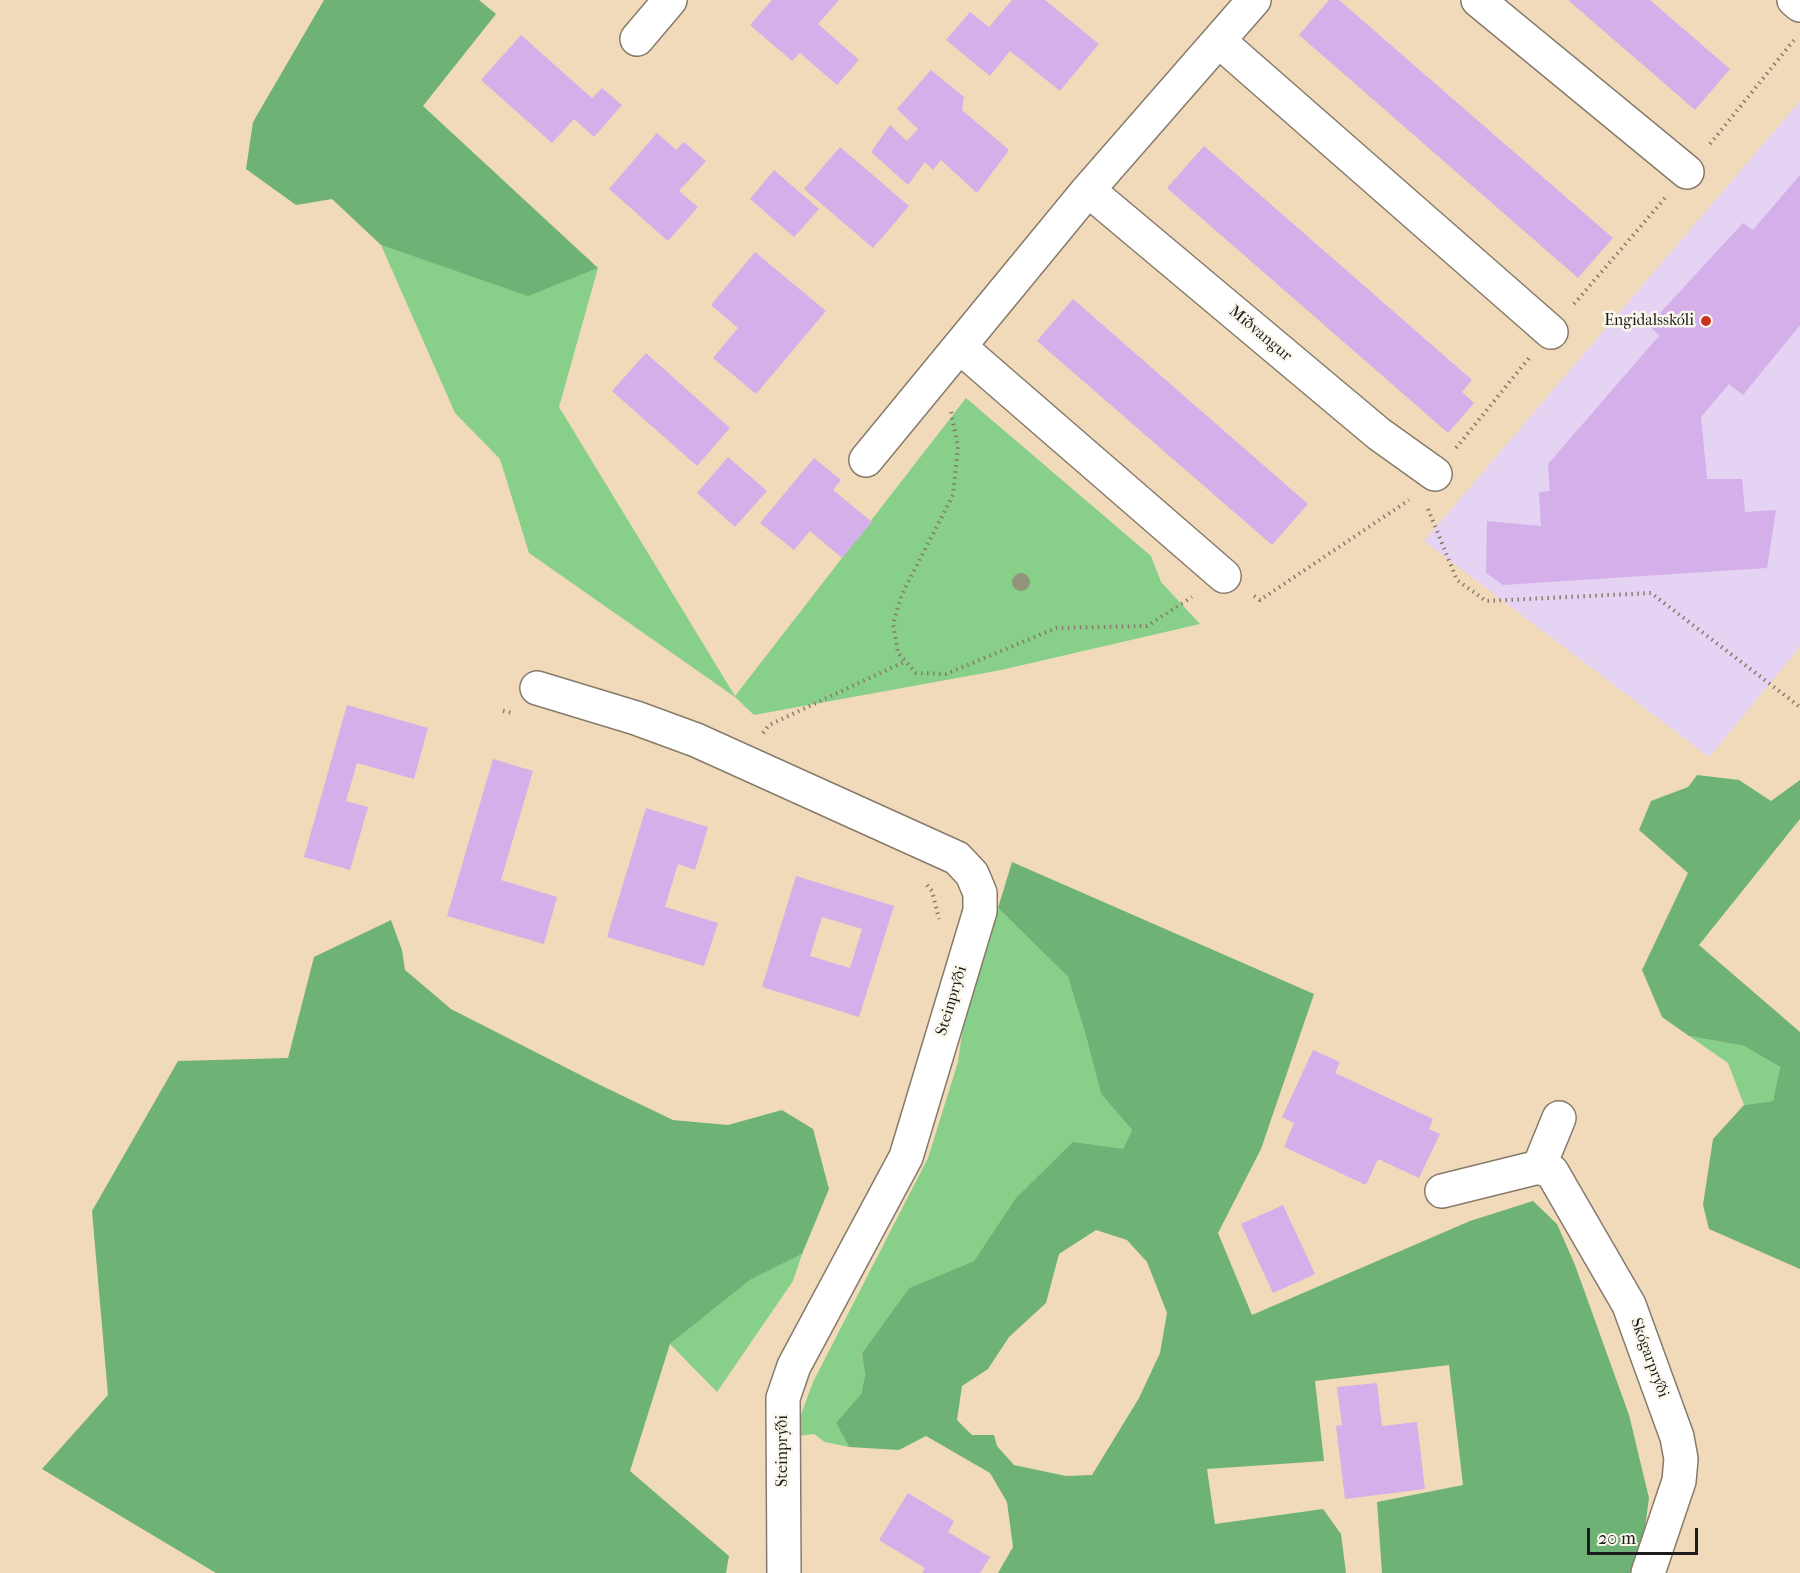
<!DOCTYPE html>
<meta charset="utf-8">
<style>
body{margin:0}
#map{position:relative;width:1800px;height:1573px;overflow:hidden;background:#f1daba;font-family:"IM FELL French Canon",serif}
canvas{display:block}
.scale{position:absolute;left:1587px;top:1528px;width:111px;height:27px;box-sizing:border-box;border:3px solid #1c1c1c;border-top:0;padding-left:8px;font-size:18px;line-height:21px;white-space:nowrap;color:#1c1c1c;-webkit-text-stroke:4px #fbf7ec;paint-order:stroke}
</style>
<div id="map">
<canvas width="1800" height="1573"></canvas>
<div class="scale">20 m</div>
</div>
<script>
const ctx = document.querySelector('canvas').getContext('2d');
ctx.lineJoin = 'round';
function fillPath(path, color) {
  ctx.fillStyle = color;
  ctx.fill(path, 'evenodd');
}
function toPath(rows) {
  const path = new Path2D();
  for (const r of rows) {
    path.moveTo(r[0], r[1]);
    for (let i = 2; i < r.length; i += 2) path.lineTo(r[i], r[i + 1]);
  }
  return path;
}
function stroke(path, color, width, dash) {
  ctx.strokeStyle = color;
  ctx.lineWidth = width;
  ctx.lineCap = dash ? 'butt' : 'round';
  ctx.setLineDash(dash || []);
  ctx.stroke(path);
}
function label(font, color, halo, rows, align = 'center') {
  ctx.font = font + ' "IM FELL French Canon",serif';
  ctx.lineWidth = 5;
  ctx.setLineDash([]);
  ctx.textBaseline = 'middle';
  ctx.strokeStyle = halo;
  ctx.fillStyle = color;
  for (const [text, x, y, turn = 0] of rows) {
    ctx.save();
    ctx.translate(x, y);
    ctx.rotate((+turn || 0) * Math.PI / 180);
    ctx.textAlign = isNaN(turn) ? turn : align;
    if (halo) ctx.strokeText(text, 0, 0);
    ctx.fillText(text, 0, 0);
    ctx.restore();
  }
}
const built = toPath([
 [1800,101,1800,647,1709,757,1424,541]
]);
const green = toPath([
 [381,245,528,295,598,268,559,407,735,696,966,398,1151,556,1161,582,1200,624,1001,670,754,715,735,697,529,553,500,459,455,413],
 [998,908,1068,977,1087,1040,1101,1094,1132,1130,1123,1149,1015,1199,974,1261,909,1288,862,1353,865,1375,861,1394,836,1423,849,1447,825,1442,814,1434,798,1436,799,1420,813,1382,928,1158,958,1062,963,1026],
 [1689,1036,1744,1046,1780,1067,1773,1101,1744,1105,1728,1063],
 [802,1254,793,1281,717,1392,670,1344,750,1280]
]);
const forest = toPath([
 [324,0,479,0,496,14,423,106,598,268,528,296,381,245,332,199,296,205,246,169,253,122],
 [1697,775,1739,780,1771,801,1800,780,1800,819,1699,945,1800,1032,1800,1269,1709,1229,1703,1205,1713,1139,1744,1105,1773,1101,1780,1067,1744,1046,1689,1036,1662,1017,1642,970,1688,873,1639,830,1651,801,1688,787],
 [1012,862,1314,994,1261,1149,1218,1233,1252,1315,1470,1221,1533,1201,1557,1224,1575,1265,1629,1415,1649,1498,1644,1535,1633,1573,1382,1573,1377,1502,1463,1485,1449,1365,1315,1381,1324,1461,1207,1469,1215,1524,1323,1509,1341,1534,1346,1573,998,1573,1013,1547,1007,1502,990,1473,926,1436,899,1450,849,1447,836,1423,861,1394,865,1375,862,1353,909,1288,974,1261,1015,1199,1073,1142,1123,1149,1132,1130,1101,1094,1087,1040,1068,977,998,908],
 [1096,1230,1127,1240,1147,1262,1167,1313,1160,1353,1139,1398,1092,1475,1066,1476,1014,1465,997,1446,994,1435,972,1435,957,1420,962,1386,988,1369,1009,1337,1046,1303,1059,1254],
 [391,920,402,950,405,970,451,1009,600,1085,673,1120,728,1125,782,1110,813,1129,829,1189,802,1254,750,1280,670,1344,630,1471,729,1556,726,1573,216,1573,42,1469,108,1395,92,1211,178,1061,288,1058,314,957]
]);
const building = toPath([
 [772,0,839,0,818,24,859,60,837,85,800,53,792,61,750,25],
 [1012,0,1045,0,1099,44,1060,91,1010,51,990,76,946,40,970,12,989,27],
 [1329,0,1339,0,1613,238,1578,278,1299,35],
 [1568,0,1650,0,1730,69,1695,110],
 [521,35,592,98,602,88,622,105,594,137,574,119,552,143,481,80],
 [931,70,964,97,962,110,1009,150,977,193,941,160,933,170,925,162,908,185,871,152,890,125,907,141,918,129,897,109],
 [657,133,676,150,684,142,706,161,679,191,698,207,668,241,609,189],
 [1204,146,1472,380,1462,392,1474,403,1448,433,1167,188],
 [840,147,909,206,873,248,804,189],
 [774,170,819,209,794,237,750,199],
 [1800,175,1800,325,1743,395,1729,384,1701,417,1707,479,1742,479,1745,512,1776,510,1767,568,1503,585,1486,573,1487,521,1541,526,1539,492,1550,491,1548,464,1659,336,1649,325,1743,223,1753,230],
 [755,252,826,311,756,394,713,358,738,328,711,305],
 [1073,299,1308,504,1272,545,1037,341],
 [646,353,730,428,697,466,612,391],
 [728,457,767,491,735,527,697,493],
 [814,458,841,480,833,490,872,522,842,558,810,531,794,550,760,523],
 [347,705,428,728,414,779,357,763,346,801,368,807,350,870,304,857],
 [493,759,533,771,501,880,557,897,544,944,447,916],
 [646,808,708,827,695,870,678,864,665,907,718,923,704,966,607,937],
 [796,876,894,906,859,1017,762,987],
 [822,917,862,929,850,968,810,956],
 [1313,1050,1340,1062,1335,1073,1433,1119,1429,1129,1440,1134,1419,1178,1378,1159,1366,1185,1284,1147,1294,1123,1282,1117],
 [1283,1205,1315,1274,1273,1293,1241,1224],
 [1377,1383,1382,1426,1417,1422,1425,1489,1345,1499,1336,1426,1342,1425,1337,1387],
 [908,1493,954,1521,948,1532,990,1557,980,1573,924,1573,922,1572,925,1568,879,1540]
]);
const path = toPath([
 [1710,144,1794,40],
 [1574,304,1665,198],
 [951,412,958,447,953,495,902,594,893,624,898,653,916,673,946,674,1056,628,1147,626,1192,597],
 [1456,448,1529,358],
 [1428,509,1457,580,1486,601,1651,593,1800,707],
 [1254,596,1260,600,1409,500],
 [503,711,512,713],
 [763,733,769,725,906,661],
 [927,885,932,891,939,919]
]);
const street = toPath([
 [1478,0,1687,172],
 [1794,0,1800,5],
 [637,39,670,0],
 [1219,41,1551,332],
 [1088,190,1379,434,1435,474],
 [960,347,1224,576],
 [866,460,1088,190,1254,0],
 [537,688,636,718,696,740,957,858,972,874,980,893,980,911,906,1157,794,1366,783,1398,784,1573],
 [1539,1167,1559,1118],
 [1442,1191,1539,1167,1552,1172,1629,1305,1677,1437,1681,1459,1679,1481,1648,1573]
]);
const trees = [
 [1021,582]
];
const markers = [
 [1706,321,6,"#c8321e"]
];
const poiNames = [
 ["Engidalsskóli",1694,321]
];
const streetNames = [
 ["Miðvangur",1260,334,40],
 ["Steinprýði",952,1001,-73],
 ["Skógarprýði",1649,1358,70],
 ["Steinprýði",783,1451,-90]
];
fillPath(built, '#e4d3f2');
fillPath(green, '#88cf8a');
fillPath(forest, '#6eb276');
fillPath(building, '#d4afe9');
stroke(street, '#867b6b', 36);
stroke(path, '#867b6b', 4, [1.5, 4.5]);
stroke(street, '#fff', 33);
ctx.fillStyle = '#919478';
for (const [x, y] of trees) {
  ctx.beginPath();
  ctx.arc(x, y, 9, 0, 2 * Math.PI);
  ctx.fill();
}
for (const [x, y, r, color] of markers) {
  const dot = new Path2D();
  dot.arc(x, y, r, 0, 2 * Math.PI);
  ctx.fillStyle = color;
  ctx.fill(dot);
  stroke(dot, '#fbf7ec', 2);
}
label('16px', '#1c1c1c', '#fbf7ec', poiNames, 'right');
label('16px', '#1c1c1c', '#fbf7ec', streetNames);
</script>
